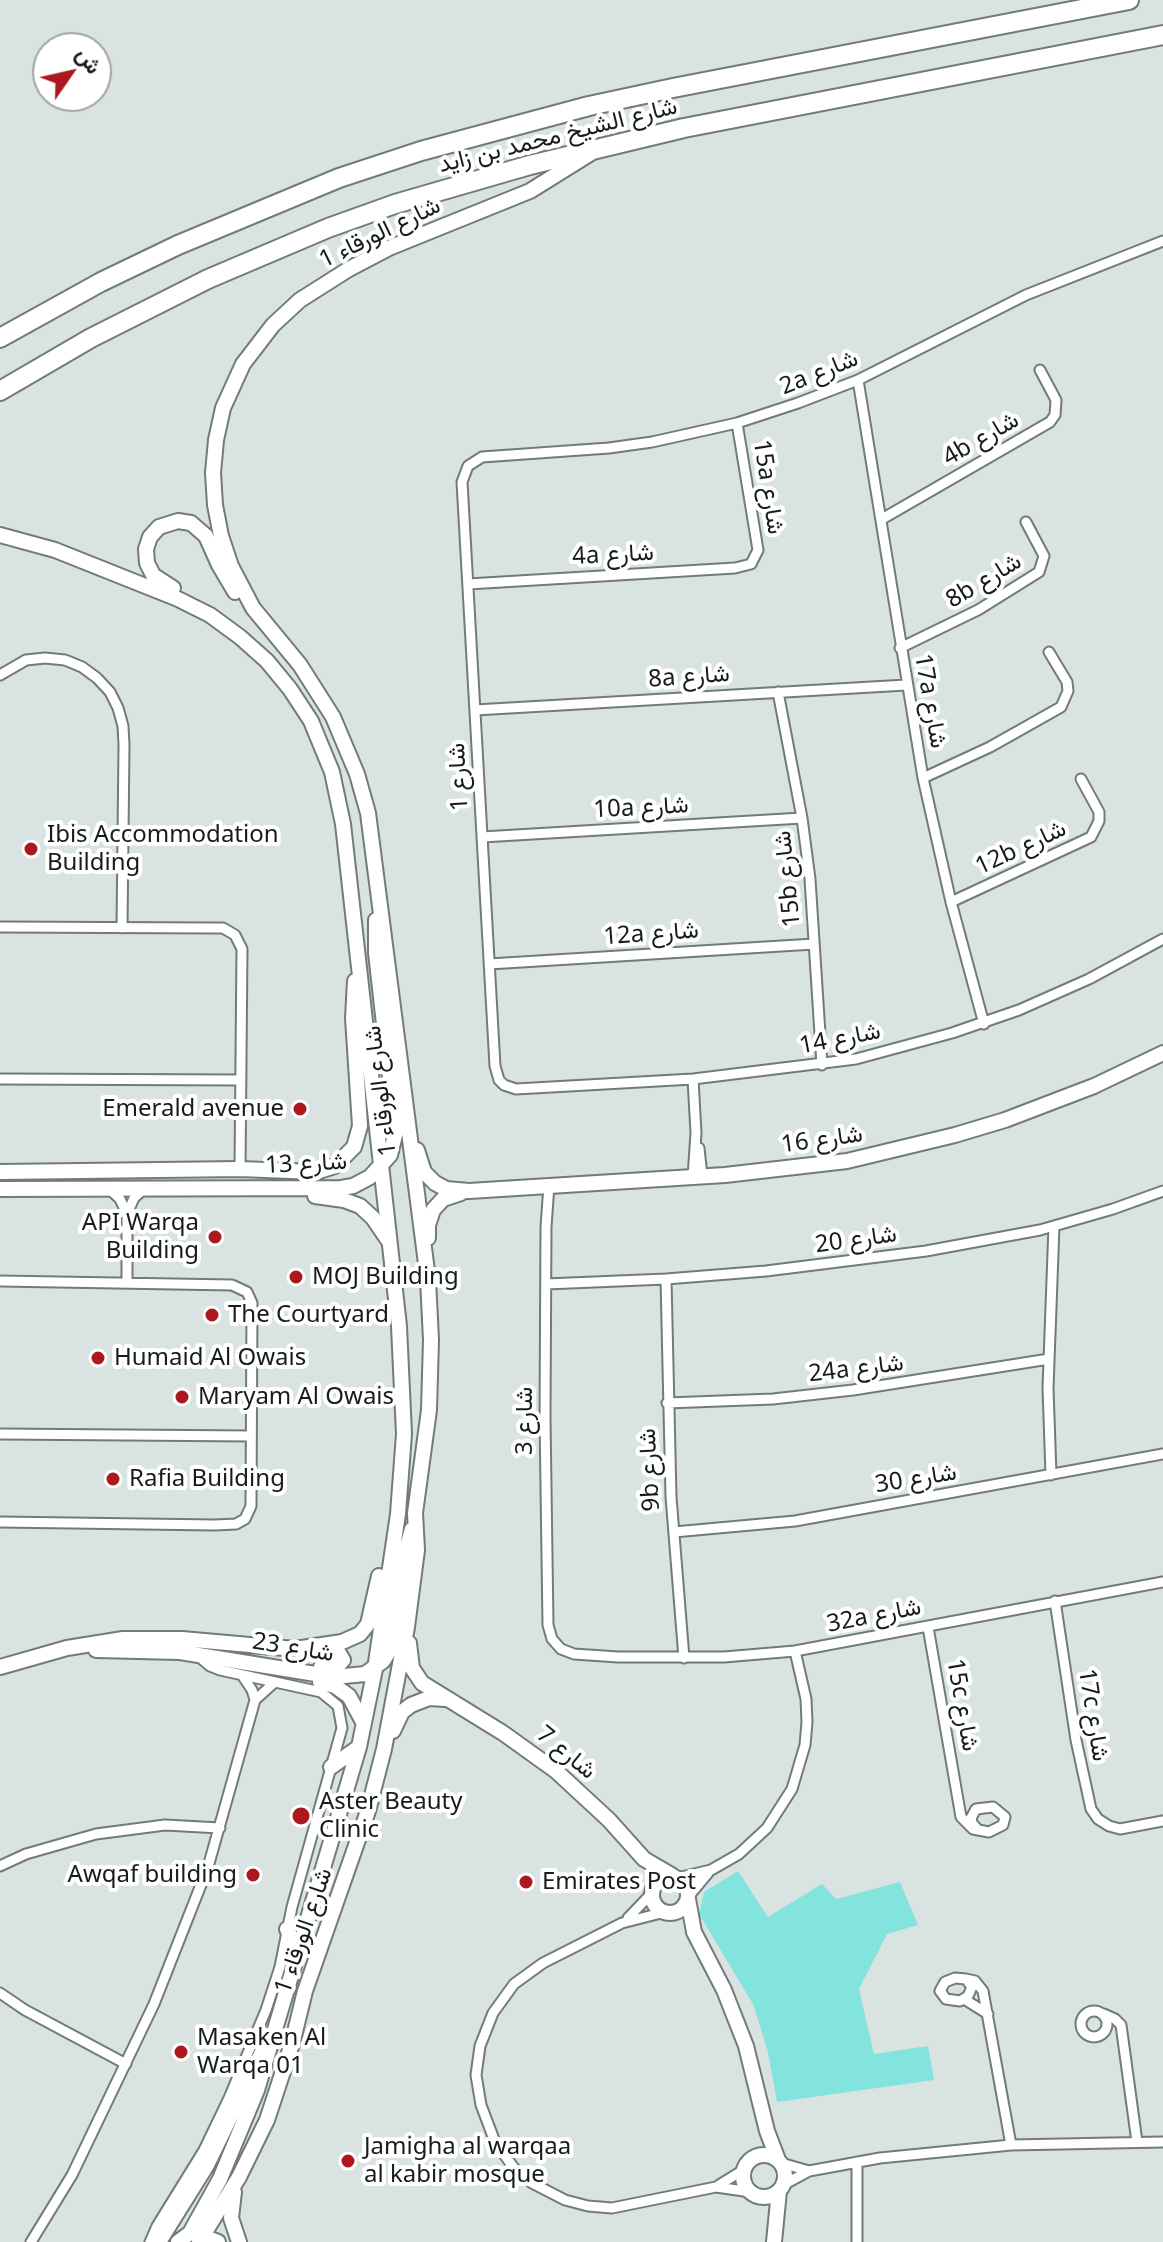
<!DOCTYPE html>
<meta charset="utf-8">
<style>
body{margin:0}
#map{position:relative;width:1163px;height:2242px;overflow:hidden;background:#d9e3e2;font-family:"Noto Sans",Vazirmatn,sans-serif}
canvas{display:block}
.north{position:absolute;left:32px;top:32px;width:80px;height:80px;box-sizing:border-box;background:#fff;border:2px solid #a2a4a3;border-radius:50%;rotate:56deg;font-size:22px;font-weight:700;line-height:32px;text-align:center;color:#171b1a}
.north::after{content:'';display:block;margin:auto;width:28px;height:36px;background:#ab181d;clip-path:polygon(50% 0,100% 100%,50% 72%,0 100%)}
</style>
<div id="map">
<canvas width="1163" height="2242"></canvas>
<div class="north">ش</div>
</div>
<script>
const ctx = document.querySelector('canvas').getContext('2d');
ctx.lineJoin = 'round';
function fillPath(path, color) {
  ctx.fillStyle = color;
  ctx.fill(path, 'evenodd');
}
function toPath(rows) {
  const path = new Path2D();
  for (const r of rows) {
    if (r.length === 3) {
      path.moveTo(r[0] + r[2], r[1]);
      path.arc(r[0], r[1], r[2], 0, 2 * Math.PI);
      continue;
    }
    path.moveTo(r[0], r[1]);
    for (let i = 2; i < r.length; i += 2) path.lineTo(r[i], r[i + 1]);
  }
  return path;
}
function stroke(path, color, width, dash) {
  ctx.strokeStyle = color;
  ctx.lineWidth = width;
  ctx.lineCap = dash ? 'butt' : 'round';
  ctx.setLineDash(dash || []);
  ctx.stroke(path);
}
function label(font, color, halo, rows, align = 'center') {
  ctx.font = font + ' "Noto Sans",Vazirmatn,sans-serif';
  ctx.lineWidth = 8;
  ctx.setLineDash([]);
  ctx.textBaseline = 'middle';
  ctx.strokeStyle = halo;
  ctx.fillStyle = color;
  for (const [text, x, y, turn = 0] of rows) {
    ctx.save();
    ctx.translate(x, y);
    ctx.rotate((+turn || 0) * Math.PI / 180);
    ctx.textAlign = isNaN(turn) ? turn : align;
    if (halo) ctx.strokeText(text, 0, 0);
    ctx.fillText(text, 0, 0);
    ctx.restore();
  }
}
const green = toPath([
 [738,1871,768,1917,822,1884,836,1899,900,1882,918,1925,887,1934,859,1989,874,2054,928,2046,934,2080,777,2102,768,2052,753,2004,699,1914,704,1892]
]);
const street = toPath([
 [1163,241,1026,295,858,380,798,403,737,423,652,442,609,448,482,457,468,466,462,482,495,1066,499,1080,504,1085,516,1089,693,1079,856,1059,952,1033,1019,1010,1089,979,1163,939],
 [858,380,923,778,951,902,984,1024],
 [882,519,1050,422,1055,415,1056,400,1040,370],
 [468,584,735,568,751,564,758,550,737,423],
 [900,648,978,610,1039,572,1044,556,1026,522],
 [0,675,26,660,45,658,65,660,82,667,97,678,110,692,118,708,123,726,124,745,122,928],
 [778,692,802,818,810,879,822,1065],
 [475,710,906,685],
 [923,778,990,747,1061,707,1068,691,1067,682,1049,652],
 [482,837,802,818],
 [951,902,1091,837,1099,821,1099,812,1081,779],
 [0,927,214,928,223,928,235,935,242,949,240,1169],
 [489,964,814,944],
 [0,1079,241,1080],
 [693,1079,696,1133,693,1177],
 [699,1148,702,1176],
 [549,1185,546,1227,545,1418,548,1625,552,1639,561,1649,574,1654,618,1657,724,1657,795,1651,1163,1582],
 [108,1188,120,1199,127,1214],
 [666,1279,671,1497,684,1658],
 [0,1281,232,1285,247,1292,252,1303,251,1506,245,1519,236,1524,215,1525,0,1522],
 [127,1282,127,1214,134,1198,145,1188],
 [546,1284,666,1279,766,1271,926,1251,1040,1230,1113,1209,1163,1191],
 [667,1403,773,1399,853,1390,1049,1359],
 [0,1434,251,1436],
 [1051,1475,1048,1388,1054,1226],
 [674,1532,795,1521,1163,1454],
 [1055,1601,1076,1740,1091,1809,1098,1819,1109,1826,1120,1829,1163,1821],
 [928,1627,961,1817,973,1829,989,1832,1003,1825,1005,1817,993,1807,976,1809,971,1818,972,1823,978,1830],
 [242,1675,252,1690,255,1700],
 [0,1866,26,1854,96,1834,165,1825,220,1828],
 [677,1878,711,1870,739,1854,767,1828,792,1789,805,1745,807,1722,806,1699,795,1651],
 [688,1897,708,1873],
 [665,1912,622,1923,543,1963,514,1984,493,2013,480,2046,476,2075,481,2105,495,2142,514,2168,532,2183,565,2200,588,2206,612,2208,716,2187,751,2192],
 [628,1918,651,1894],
 [955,1978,966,1979,972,1987,968,1996,960,2001,946,1999,940,1991,945,1982,955,1978],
 [966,1979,975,1981,983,1991,1011,2145],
 [0,1993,25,2010,126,2064],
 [964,1999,988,2014],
 [1094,2024,13],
 [1104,2014,1115,2019,1121,2025,1137,2142],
 [781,2163,809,2171],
 [719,2185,745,2169],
 [783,2185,809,2171,880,2158,1011,2145,1163,2142],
 [31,2242,72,2175,154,2004,208,1867,255,1700,275,1682],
 [150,2242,157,2226,204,2150,229,2098,266,2010,280,1967,292,1907,342,1728,338,1706,321,1692,220,1670,210,1666,197,1655],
 [857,2242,857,2162]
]);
const secondary = toPath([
 [0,535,55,550,178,599,210,615,240,637,267,661,290,689,311,721,332,772,343,824,399,1326,404,1434,398,1514,375,1669,359,1747,257,2090,220,2179,190,2233,178,2242],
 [173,588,153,575,147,563,146,549,150,537,159,527,178,521,191,523,206,536,219,565,235,592],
 [417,1150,424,1172,435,1183,446,1189,469,1191,725,1175,847,1161,955,1135,1005,1120,1094,1086,1163,1053],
 [0,1172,240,1169,316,1172,335,1166,354,1147,360,1126,353,1018,355,981],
 [0,1189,341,1188,353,1186,370,1177,390,1155,396,1131,376,953,376,920],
 [315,1196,344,1200,360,1206,373,1218,388,1240],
 [428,1238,428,1225,433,1210,443,1199,461,1193],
 [409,1643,412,1668,422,1683,503,1733,556,1771,609,1820,644,1859,673,1876],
 [96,1650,180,1652,334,1677,365,1674,383,1661,391,1648,406,1550,412,1529],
 [0,1667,67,1648,123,1639,182,1639,295,1649,342,1642,360,1634,368,1624,379,1576],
 [321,1667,336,1668,343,1660,337,1650,324,1651],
 [320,1682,335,1686,349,1696,363,1722],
 [393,1731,402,1712,411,1705,429,1698,445,1699],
 [331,1767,359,1747],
 [670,1895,18],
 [688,1899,694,1932,724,1990,746,2046,767,2131,778,2160],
 [287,1929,298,1952],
 [764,2176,21],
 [234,2192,231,2218,239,2242],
 [195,2233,218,2242],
 [159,2242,207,2165,263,2050],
 [199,2242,239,2177,267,2120,292,2044,305,1991,368,1811,384,1749,407,1627,417,1550,415,1513,429,1410,431,1340,428,1279,368,813,357,774,333,717,300,665,253,608,231,566,221,536,215,505,213,473,216,440,223,408,243,364,273,325,300,300,349,269,389,248,530,191,591,153],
 [774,2242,779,2191]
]);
const highway = toPath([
 [0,338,101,282,178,245,339,178,421,151,589,106,673,88,1129,0],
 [0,391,91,338,208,279,328,228,395,204,530,165,684,128,1163,35]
]);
const markers = [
 [31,849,8,"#ab181d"],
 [300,1109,8,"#ab181d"],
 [215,1237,8,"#ab181d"],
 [296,1277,8,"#ab181d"],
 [212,1315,8,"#ab181d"],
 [98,1358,8,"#ab181d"],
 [182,1397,8,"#ab181d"],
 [113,1479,8,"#ab181d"],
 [301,1816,10,"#ab181d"],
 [253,1875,8,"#ab181d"],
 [526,1882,8,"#ab181d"],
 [181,2052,8,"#ab181d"],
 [348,2161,8,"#ab181d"]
];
const streetNames = [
 ["شارع الشيخ محمد بن زايد",558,136,-14],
 ["شارع الورقاء 1",380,233,-26],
 ["2a شارع",819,373,-22],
 ["4b شارع",981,439,-30],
 ["15a شارع",768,487,81],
 ["4a شارع",613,555,-3],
 ["8b شارع",984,581,-31],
 ["8a شارع",689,677,-4],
 ["17a شارع",930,701,80],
 ["شارع 1",459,777,-93],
 ["10a شارع",641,808,-3],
 ["12b شارع",1021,848,-25],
 ["15b شارع",788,879,-96],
 ["12a شارع",651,934,-4],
 ["شارع 14",840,1039,-11],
 ["شارع الورقاء 1",381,1091,-97],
 ["شارع 16",822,1140,-8],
 ["شارع 13",306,1164,-3],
 ["شارع 20",856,1240,-8],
 ["24a شارع",856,1369,-7],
 ["شارع 3",525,1421,-90],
 ["9b شارع",650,1470,-93],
 ["شارع 30",916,1479,-9],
 ["32a شارع",874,1616,-11],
 ["شارع 23",293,1648,9],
 ["15c شارع",962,1705,80],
 ["17c شارع",1093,1715,81],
 ["شارع 7",566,1753,39],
 ["شارع الورقاء 1",304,1931,-71]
];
const poiNames = [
 ["Ibis Accommodation",47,835],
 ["Building",47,863],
 ["Emerald avenue",284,1109,"right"],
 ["API Warqa",199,1223,"right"],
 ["Building",199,1251,"right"],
 ["MOJ Building",312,1277],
 ["The Courtyard",228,1315],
 ["Humaid Al Owais",114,1358],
 ["Maryam Al Owais",198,1397],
 ["Rafia Building",129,1479],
 ["Aster Beauty",319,1802],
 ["Clinic",319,1830],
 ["Awqaf building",237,1875,"right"],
 ["Emirates Post",542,1882],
 ["Masaken Al",197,2038],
 ["Warqa 01",197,2066],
 ["Jamigha al warqaa",364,2147],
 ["al kabir mosque",364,2175]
];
fillPath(green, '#83e3dd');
stroke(street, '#717b7a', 13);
stroke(secondary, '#717b7a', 18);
stroke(highway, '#717b7a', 22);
stroke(street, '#fff', 9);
stroke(secondary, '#fff', 14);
stroke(highway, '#fff', 18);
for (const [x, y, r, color] of markers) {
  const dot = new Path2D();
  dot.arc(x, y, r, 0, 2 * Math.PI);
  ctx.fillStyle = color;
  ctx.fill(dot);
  stroke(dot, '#fff', 3);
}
label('24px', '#171b1a', '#fff', streetNames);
label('24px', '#171b1a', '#fff', poiNames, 'left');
</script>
